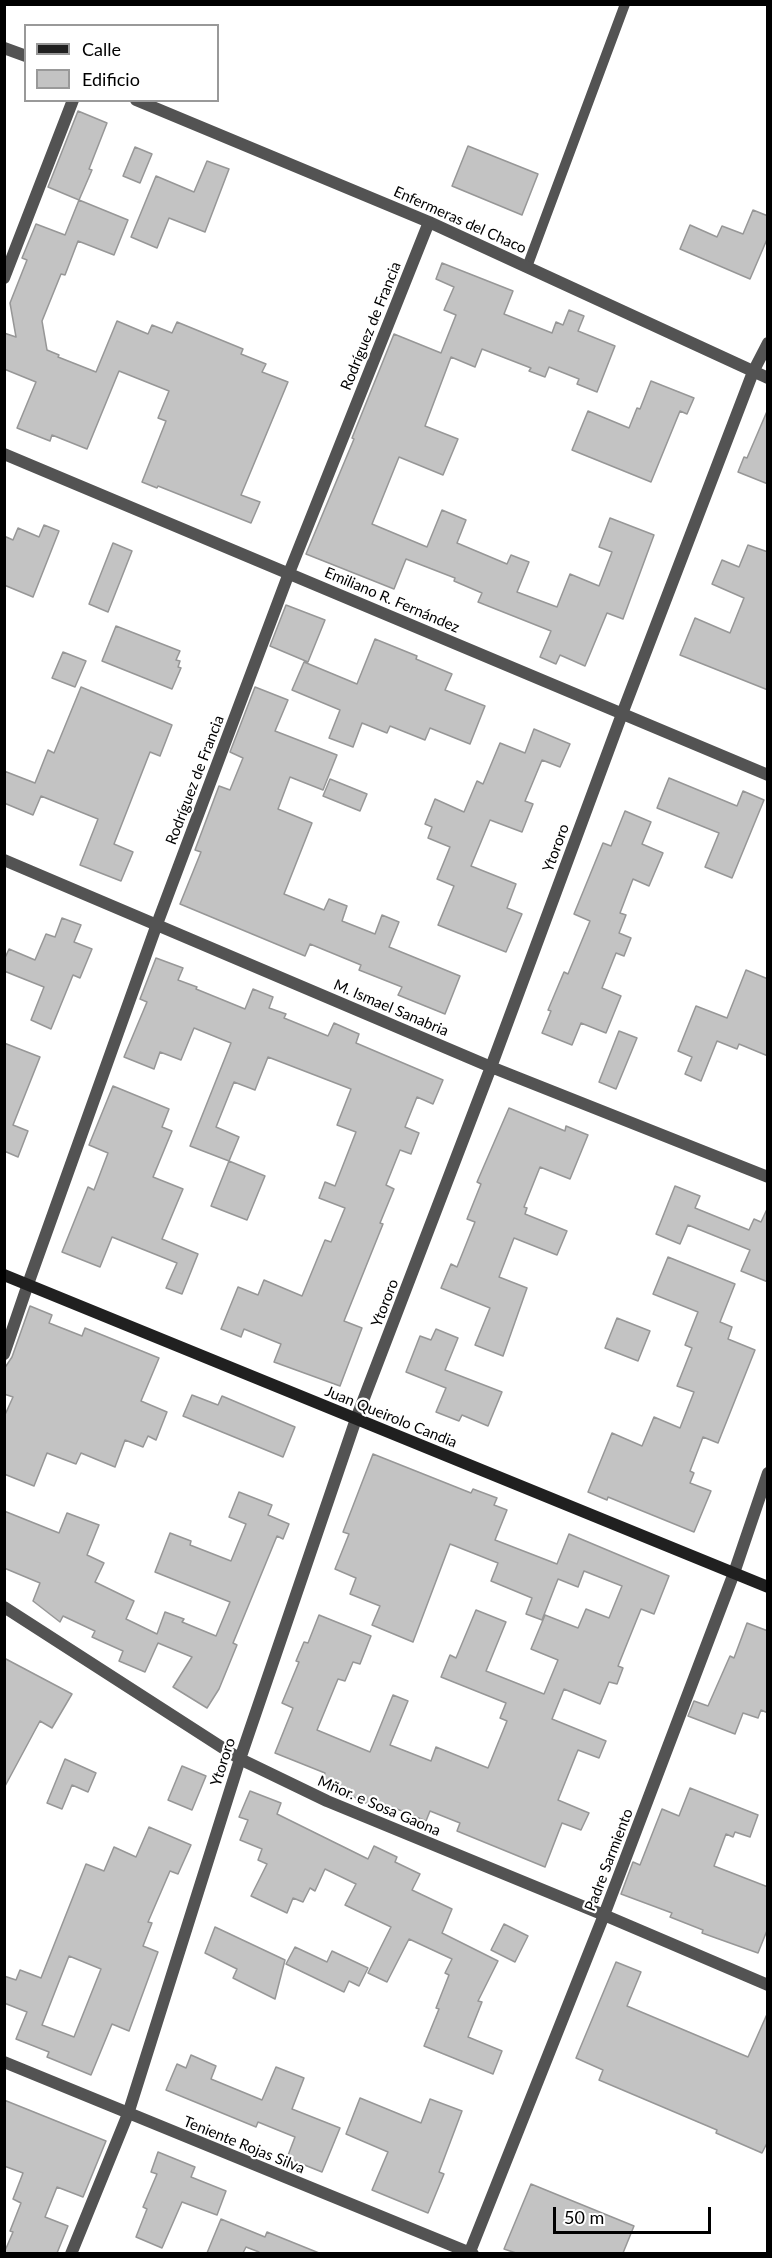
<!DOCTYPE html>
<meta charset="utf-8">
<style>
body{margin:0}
#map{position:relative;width:772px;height:2258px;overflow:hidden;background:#fff;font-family:Lato,sans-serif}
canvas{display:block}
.frame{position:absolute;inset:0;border:6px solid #000;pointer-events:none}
.legend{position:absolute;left:24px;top:24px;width:195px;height:78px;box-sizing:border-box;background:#fff;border:2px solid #999;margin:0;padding:8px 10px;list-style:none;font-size:18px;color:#000}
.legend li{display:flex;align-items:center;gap:12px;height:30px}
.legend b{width:30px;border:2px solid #999}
.scale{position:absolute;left:553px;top:2207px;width:158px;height:27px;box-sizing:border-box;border:3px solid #000;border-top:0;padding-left:8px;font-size:18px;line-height:21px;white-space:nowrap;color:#000;-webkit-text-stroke:4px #fff;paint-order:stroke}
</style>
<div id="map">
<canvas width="772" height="2258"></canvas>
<div class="frame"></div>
<ul class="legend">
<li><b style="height:8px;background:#202020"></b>Calle</li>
<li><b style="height:16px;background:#c3c3c3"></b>Edificio</li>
</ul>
<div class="scale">50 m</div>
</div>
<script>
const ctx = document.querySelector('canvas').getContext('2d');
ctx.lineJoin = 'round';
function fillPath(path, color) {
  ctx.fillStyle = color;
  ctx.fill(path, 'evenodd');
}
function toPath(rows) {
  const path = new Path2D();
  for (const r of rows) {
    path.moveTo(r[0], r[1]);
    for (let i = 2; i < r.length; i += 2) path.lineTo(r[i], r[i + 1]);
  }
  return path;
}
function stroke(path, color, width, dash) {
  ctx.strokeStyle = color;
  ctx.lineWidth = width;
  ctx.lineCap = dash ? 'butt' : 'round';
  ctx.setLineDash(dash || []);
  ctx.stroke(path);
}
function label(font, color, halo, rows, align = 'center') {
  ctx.font = font + ' Lato,sans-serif';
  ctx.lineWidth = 4.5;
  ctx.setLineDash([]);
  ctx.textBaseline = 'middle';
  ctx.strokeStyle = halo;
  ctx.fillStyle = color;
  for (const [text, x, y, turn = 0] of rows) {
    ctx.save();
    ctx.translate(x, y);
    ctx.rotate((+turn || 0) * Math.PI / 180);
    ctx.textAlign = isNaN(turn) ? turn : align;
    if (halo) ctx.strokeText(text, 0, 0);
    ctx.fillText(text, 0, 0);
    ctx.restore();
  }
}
const building = toPath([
 [78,111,107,123,89,169,92,170,79,200,48,187,78,111],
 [468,146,538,174,522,215,452,186,468,146],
 [135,147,152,154,140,183,123,176,135,147],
 [207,161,229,169,205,232,169,218,157,248,131,237,156,176,194,192,207,161],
 [79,200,128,220,114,255,78,241,65,275,61,274,42,321,47,350,59,355,58,357,96,372,117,321,148,334,152,325,172,333,177,322,243,349,241,354,266,364,262,372,288,382,241,495,260,502,251,523,158,486,157,488,142,482,166,421,158,418,169,391,119,371,87,449,52,435,50,441,17,428,36,382,4,369,4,333,16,337,10,303,27,260,22,258,36,224,65,235,79,200],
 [753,210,768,216,768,237,750,279,680,249,690,225,717,237,722,226,743,234,753,210],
 [442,263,513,291,504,314,552,333,556,322,563,325,569,310,584,316,578,331,615,346,597,392,577,384,579,379,549,367,545,377,529,371,531,368,482,349,475,367,451,357,425,426,458,439,443,475,399,457,372,524,427,547,442,510,466,520,457,543,507,564,511,555,529,562,517,592,557,607,570,574,599,586,612,552,599,547,610,518,654,535,623,619,607,613,585,666,560,655,556,664,540,657,551,631,478,602,482,593,454,581,455,578,406,559,394,589,306,554,354,439,352,438,394,334,441,353,456,315,444,310,454,287,436,279,442,263],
 [651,381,694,398,687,414,680,411,651,482,572,450,588,411,629,428,637,408,640,409,651,381],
 [768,409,768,484,738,472,744,457,747,458,768,409],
 [44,525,59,531,33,597,4,585,4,536,13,540,18,528,39,537,44,525],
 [113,543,132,551,108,612,89,604,113,543],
 [748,545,768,552,768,690,680,655,695,618,730,633,744,598,712,584,722,560,739,567,748,545],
 [286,605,325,620,308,662,270,646,286,605],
 [116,626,180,651,176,660,180,661,178,667,181,668,172,689,102,661,116,626],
 [375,639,417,656,416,659,452,674,445,690,485,706,470,744,430,728,425,740,390,726,387,733,362,723,353,747,329,738,340,710,292,690,304,662,357,684,375,639],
 [63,652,86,661,75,687,52,678,63,652],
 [81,687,172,725,160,756,150,752,114,844,133,852,121,881,80,865,98,819,41,796,33,815,4,803,4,771,35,783,48,750,54,753,81,687],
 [255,687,288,700,275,731,337,755,323,790,290,777,278,809,312,823,284,894,324,910,329,899,347,906,342,921,375,934,382,915,399,922,389,947,460,976,445,1014,398,995,402,987,359,970,361,965,310,944,305,956,180,904,201,852,195,850,219,786,230,790,243,758,230,752,255,687],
 [534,729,570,744,560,767,542,760,525,801,533,804,522,832,490,820,471,866,516,884,507,908,522,914,506,952,438,925,454,886,437,879,450,847,428,838,432,827,425,824,435,799,464,812,477,781,483,784,500,743,525,753,534,729],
 [669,778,737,806,743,791,764,800,732,878,705,867,719,833,657,808,669,778],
 [330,779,367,794,360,811,323,796,330,779],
 [625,811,651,822,642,844,663,853,649,886,633,879,620,913,626,915,619,933,631,938,624,956,616,953,602,988,621,996,606,1033,581,1023,572,1045,542,1033,551,1011,548,1010,564,972,568,974,590,921,574,914,603,843,611,846,625,811],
 [62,918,81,925,74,942,92,949,80,978,73,975,51,1029,31,1020,44,987,4,971,4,960,9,949,35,960,46,934,55,937,62,918],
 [156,958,183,968,178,980,197,987,196,989,245,1009,253,989,273,997,269,1008,286,1014,284,1018,328,1036,334,1023,359,1034,356,1043,443,1080,433,1104,417,1097,405,1127,419,1133,411,1154,400,1150,386,1185,394,1189,380,1223,383,1224,344,1321,362,1328,340,1386,274,1362,281,1344,244,1329,241,1337,221,1329,238,1287,258,1295,264,1280,302,1296,325,1240,331,1242,345,1208,319,1198,325,1182,335,1186,356,1132,337,1125,351,1089,268,1057,255,1090,234,1082,216,1127,239,1137,229,1161,190,1146,231,1043,194,1028,181,1060,160,1052,154,1069,124,1057,147,1002,140,999,156,958],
 [746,970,768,979,768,1056,739,1044,737,1049,717,1041,701,1081,685,1074,692,1057,678,1051,696,1006,727,1018,746,970],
 [619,1031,637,1038,616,1089,599,1082,619,1031],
 [4,1043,40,1057,13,1125,28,1131,18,1157,4,1151,4,1043],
 [113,1086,169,1109,162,1127,172,1131,153,1177,183,1189,162,1239,198,1254,182,1294,166,1288,177,1263,112,1237,100,1267,62,1252,88,1187,94,1190,108,1153,89,1145,113,1086],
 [509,1108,565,1131,566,1126,588,1135,570,1179,540,1167,524,1207,527,1208,525,1214,567,1231,557,1255,514,1238,499,1277,527,1288,503,1356,475,1345,490,1308,441,1288,451,1264,457,1267,475,1222,467,1219,481,1184,477,1182,509,1108],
 [229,1161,265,1176,247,1220,211,1206,229,1161],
 [675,1186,700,1196,695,1208,749,1230,754,1219,761,1222,768,1207,768,1282,741,1271,750,1250,688,1225,680,1244,656,1234,675,1186],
 [668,1257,735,1284,720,1322,732,1327,728,1339,755,1350,718,1443,703,1437,690,1471,694,1473,690,1483,711,1491,694,1532,608,1497,607,1500,588,1492,612,1433,642,1446,654,1417,680,1428,694,1392,677,1386,692,1348,685,1345,698,1312,653,1294,668,1257],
 [30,1306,52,1315,49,1323,82,1336,85,1328,159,1358,141,1401,167,1412,156,1440,148,1436,143,1447,125,1440,115,1467,81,1453,76,1464,47,1453,34,1486,4,1474,4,1417,13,1397,4,1394,4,1369,12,1357,30,1306],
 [617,1318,650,1331,638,1361,605,1348,617,1318],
 [436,1329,458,1338,445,1370,502,1392,488,1426,462,1415,459,1421,436,1412,446,1388,406,1372,420,1336,431,1340,436,1329],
 [192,1395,218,1405,222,1396,295,1427,283,1457,183,1416,192,1395],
 [373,1454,471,1493,473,1489,497,1498,494,1505,507,1510,495,1540,557,1564,569,1534,669,1576,654,1614,641,1609,618,1666,623,1668,617,1684,609,1682,600,1704,564,1689,552,1719,606,1741,599,1758,578,1750,558,1800,589,1813,581,1830,562,1823,545,1867,457,1831,460,1823,430,1811,426,1821,392,1807,389,1813,356,1799,356,1798,321,1783,325,1773,275,1753,293,1708,282,1703,299,1662,296,1661,304,1642,308,1643,319,1615,371,1636,360,1664,353,1662,345,1681,338,1679,317,1730,370,1752,393,1695,408,1701,390,1745,431,1761,436,1747,488,1768,507,1721,500,1718,506,1703,441,1677,450,1655,456,1658,476,1610,506,1622,486,1671,544,1694,558,1660,531,1649,545,1615,578,1628,586,1609,609,1618,622,1586,584,1571,578,1587,558,1579,542,1620,526,1614,532,1598,491,1581,498,1563,450,1544,413,1642,372,1625,380,1606,350,1594,356,1578,335,1569,349,1534,343,1532,373,1454],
 [239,1492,272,1505,268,1515,289,1524,283,1539,277,1536,233,1643,237,1645,219,1689,207,1708,173,1687,192,1657,158,1643,145,1672,119,1661,123,1651,92,1637,95,1631,63,1616,60,1622,33,1601,40,1583,4,1568,4,1511,59,1533,67,1513,99,1525,87,1555,104,1563,95,1582,134,1601,126,1619,157,1634,165,1612,184,1619,182,1622,216,1636,230,1602,155,1572,170,1533,191,1541,190,1545,231,1561,246,1524,229,1517,239,1492],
 [747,1623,768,1631,768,1713,761,1710,758,1718,743,1713,735,1734,688,1716,694,1701,708,1706,730,1656,734,1658,747,1623],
 [4,1658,72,1694,52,1728,40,1721,4,1788,4,1658],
 [65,1759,96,1773,88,1792,72,1785,62,1809,47,1803,65,1759],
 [182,1766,206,1776,192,1810,168,1800,182,1766],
 [690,1788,758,1815,750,1837,735,1832,733,1837,726,1834,714,1866,768,1887,768,1928,758,1953,702,1933,703,1930,670,1917,672,1913,621,1894,633,1862,640,1865,662,1809,679,1816,690,1788],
 [250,1791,281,1803,277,1814,368,1859,374,1846,397,1857,395,1862,420,1874,412,1890,452,1909,442,1933,498,1961,478,2001,482,2002,468,2037,502,2051,493,2074,424,2046,439,2009,436,2008,449,1975,445,1973,452,1959,409,1939,387,1982,368,1973,391,1927,345,1905,356,1884,325,1869,315,1891,310,1888,303,1902,293,1898,287,1913,251,1896,267,1864,258,1860,262,1849,240,1840,248,1820,239,1817,250,1791],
 [149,1827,191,1845,178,1874,170,1871,148,1922,152,1923,143,1946,158,1952,129,2031,112,2024,91,2075,47,2057,49,2052,16,2039,27,2012,4,2003,4,1976,16,1980,20,1970,41,1978,86,1864,104,1871,114,1847,136,1857,149,1827],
 [69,1956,101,1969,74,2037,42,2025,69,1956],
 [504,1924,528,1936,515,1962,491,1950,504,1924],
 [215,1927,285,1960,275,1999,233,1978,237,1969,205,1953,215,1927],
 [295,1947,327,1962,332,1951,368,1968,359,1986,349,1981,344,1992,286,1964,295,1947],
 [616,1962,641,1972,627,2006,748,2057,768,2012,768,2141,762,2153,716,2133,717,2130,599,2080,603,2070,576,2058,616,1962],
 [191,2055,216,2066,211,2079,262,2100,276,2067,304,2078,292,2109,340,2128,322,2172,287,2158,295,2137,258,2122,256,2127,166,2090,177,2064,186,2068,191,2055],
 [360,2098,421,2123,430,2099,462,2111,439,2172,444,2174,428,2213,372,2190,388,2152,346,2134,360,2098],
 [4,2100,106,2141,83,2197,57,2187,45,2217,68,2226,57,2253,4,2253,13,2232,10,2231,21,2203,13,2199,23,2173,4,2166,4,2100],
 [158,2152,195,2167,191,2177,226,2191,217,2215,182,2202,162,2248,136,2237,147,2209,143,2207,157,2174,151,2172,158,2152],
 [531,2184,634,2226,623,2253,516,2253,504,2249,531,2184],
 [221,2219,265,2237,267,2232,319,2253,258,2253,259,2252,246,2247,243,2253,207,2253,221,2219]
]);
const lane = toPath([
 [527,267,625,4]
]);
const street = toPath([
 [4,48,26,56],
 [136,100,429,222,768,378],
 [4,278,73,100],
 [4,454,768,775],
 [4,860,491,1067,768,1177],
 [4,1354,28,1284,157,924,289,573,429,222],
 [4,1607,240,1759,327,1801,604,1915,768,1985],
 [4,2062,473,2254],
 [71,2254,128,2114,240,1759,356,1419,491,1067,622,714,753,372,768,343],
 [469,2254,604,1915,734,1573,768,1473]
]);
const secondary = toPath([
 [4,1275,768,1587]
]);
const streetNames = [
 ["Enfermeras del Chaco",460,220,24],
 ["Rodríguez de Francia",371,326,-68],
 ["Emiliano R. Fernández",392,600,23],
 ["Rodríguez de Francia",195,780,-69],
 ["Ytororo",556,848,-70],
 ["M. Ismael Sanabria",391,1008,23],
 ["Ytororo",385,1303,-69],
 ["Juan Queirolo Candia",391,1417,22],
 ["Ytororo",223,1762,-72],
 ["Mñor. e Sosa Gaona",379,1806,23],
 ["Padre Sarmiento",609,1860,-69],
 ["Teniente Rojas Silva",244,2145,22]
];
fillPath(building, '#c3c3c3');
stroke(building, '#979797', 1.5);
stroke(lane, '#535353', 10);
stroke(street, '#535353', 12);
stroke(secondary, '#202020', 12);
label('15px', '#000', '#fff', streetNames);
</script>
